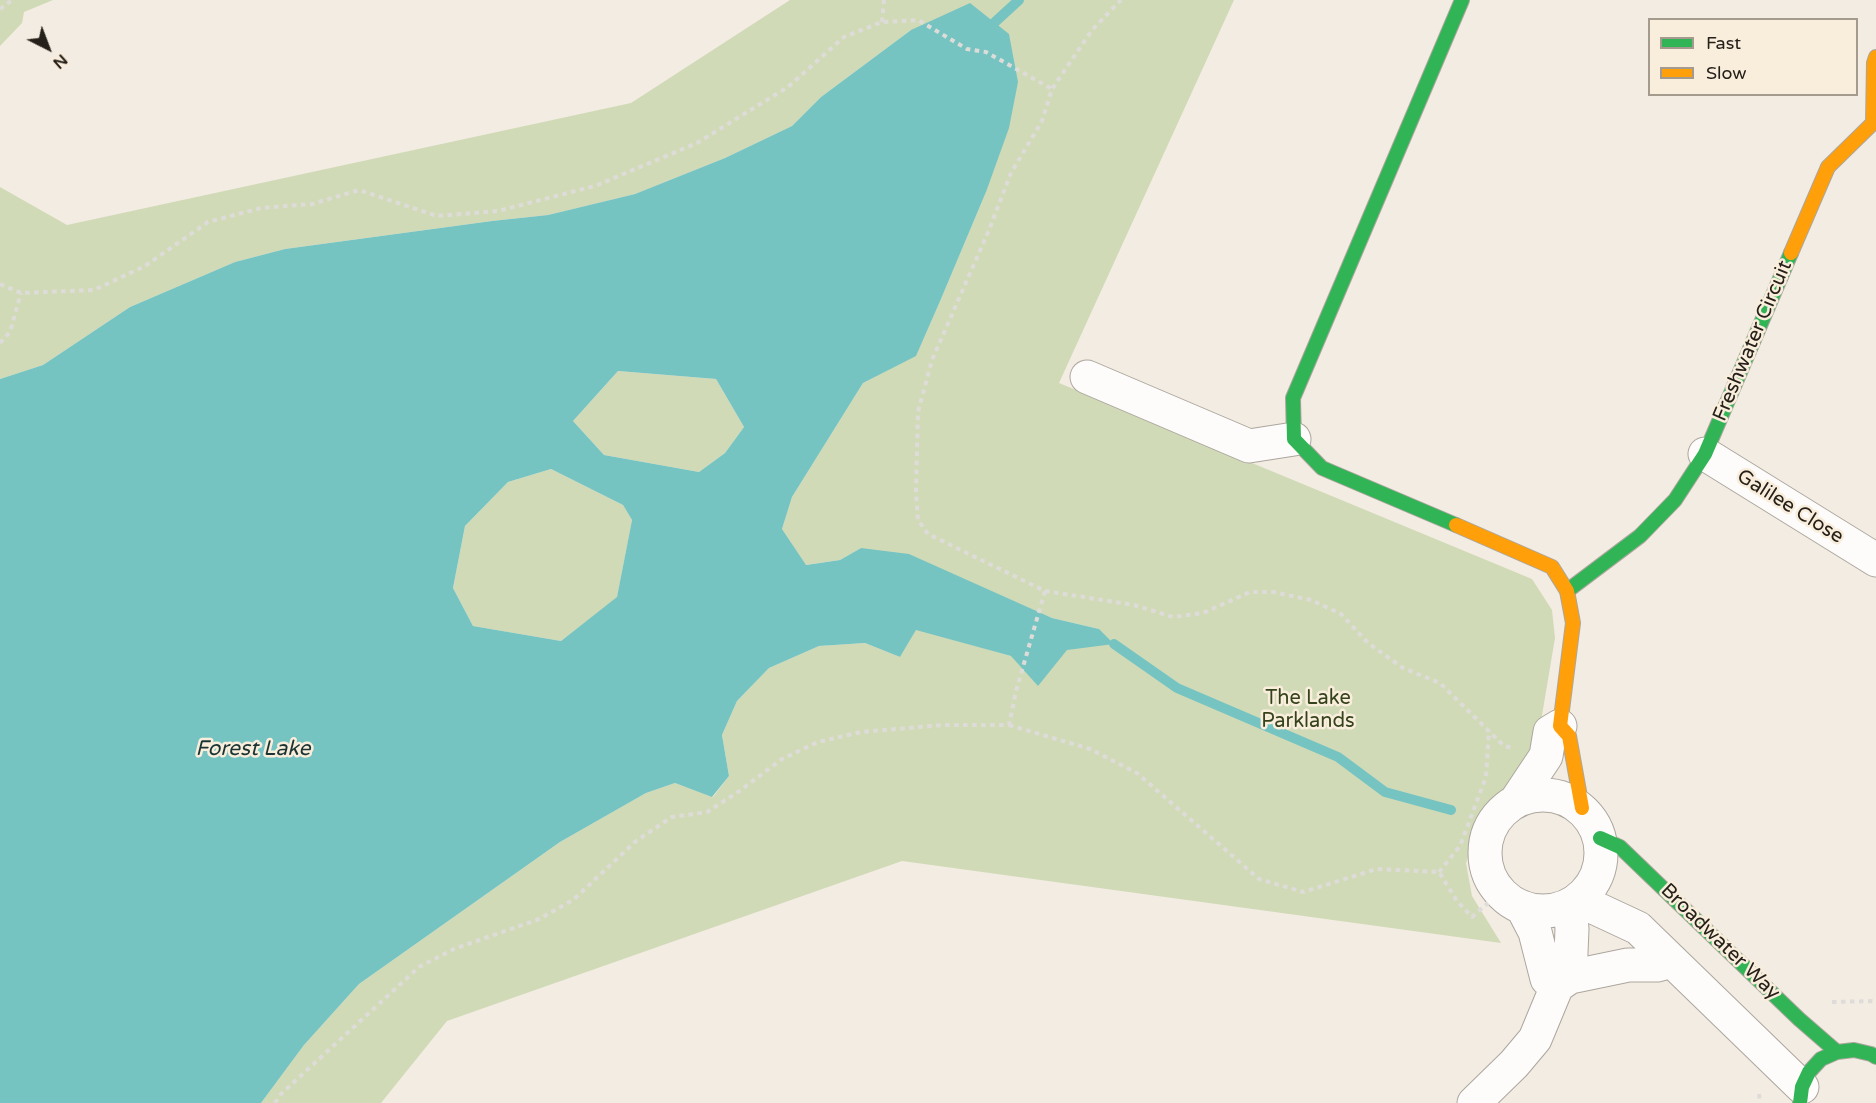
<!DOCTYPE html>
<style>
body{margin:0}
#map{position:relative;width:1876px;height:1103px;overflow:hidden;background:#f3ece2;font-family:"Varela Round",sans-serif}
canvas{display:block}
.legend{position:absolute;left:1648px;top:18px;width:210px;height:78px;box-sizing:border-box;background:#f9eddc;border:2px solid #a49b8e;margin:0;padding:8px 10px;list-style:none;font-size:18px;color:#25201a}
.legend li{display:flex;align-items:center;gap:12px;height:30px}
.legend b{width:30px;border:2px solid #a49b8e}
.north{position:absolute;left:18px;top:18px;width:60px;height:60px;-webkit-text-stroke:4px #f9eddc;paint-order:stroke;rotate:138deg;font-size:16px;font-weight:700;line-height:24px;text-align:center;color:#25201a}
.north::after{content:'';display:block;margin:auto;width:21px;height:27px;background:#25201a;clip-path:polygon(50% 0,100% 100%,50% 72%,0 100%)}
</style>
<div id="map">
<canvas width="1876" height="1103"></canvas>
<ul class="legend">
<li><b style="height:8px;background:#30b455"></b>Fast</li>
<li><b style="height:8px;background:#ff9f0a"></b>Slow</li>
</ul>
<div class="north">N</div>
</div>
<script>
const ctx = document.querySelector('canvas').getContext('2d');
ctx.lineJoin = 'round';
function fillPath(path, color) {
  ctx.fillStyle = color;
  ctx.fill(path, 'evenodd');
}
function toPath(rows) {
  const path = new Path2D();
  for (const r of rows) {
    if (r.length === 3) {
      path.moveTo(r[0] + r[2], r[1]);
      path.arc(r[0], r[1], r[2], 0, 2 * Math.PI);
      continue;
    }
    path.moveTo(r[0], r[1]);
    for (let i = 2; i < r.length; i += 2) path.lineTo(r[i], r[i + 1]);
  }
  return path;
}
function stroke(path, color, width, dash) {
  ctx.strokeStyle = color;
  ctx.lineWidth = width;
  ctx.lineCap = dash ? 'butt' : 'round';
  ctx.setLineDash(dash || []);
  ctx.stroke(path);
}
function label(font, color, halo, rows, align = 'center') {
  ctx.font = font + ' "Varela Round",sans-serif';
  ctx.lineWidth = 5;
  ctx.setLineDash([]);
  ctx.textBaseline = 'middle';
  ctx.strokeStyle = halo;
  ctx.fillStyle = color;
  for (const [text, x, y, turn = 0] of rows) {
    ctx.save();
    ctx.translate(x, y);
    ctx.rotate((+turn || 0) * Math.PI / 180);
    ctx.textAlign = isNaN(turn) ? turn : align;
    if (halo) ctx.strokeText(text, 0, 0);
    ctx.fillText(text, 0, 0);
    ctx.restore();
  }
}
const green = toPath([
 [0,0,53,0,24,12,22,23,0,46],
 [790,0,1234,0,1059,383,1532,579,1552,610,1555,638,1537,745,1516,784,1483,815,1466,863,1472,896,1501,943,902,861,447,1021,381,1103,261,1103,304,1045,359,984,560,842,646,793,675,783,713,797,729,776,722,735,737,701,769,668,819,646,865,643,900,657,916,629,1011,656,1067,650,1099,629,1052,618,861,548,840,560,805,565,782,529,792,497,863,383,916,355,941,299,986,192,911,30,821,97,792,126,725,158,635,194,548,215,492,221,285,249,235,262,130,307,43,365,0,379,0,187,67,225,631,103],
 [618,371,716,379,744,427,725,453,699,472,604,455,573,421],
 [551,469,623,505,632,520,617,598,561,641,473,626,453,588,465,526,508,482]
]);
const water = toPath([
 [970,3,1009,34,1018,82,1009,128,986,192,941,299,916,356,863,383,792,497,782,529,806,565,840,560,861,548,909,554,1052,618,1099,629,1114,644,1067,650,1038,686,1011,656,916,630,900,657,865,643,819,646,769,668,737,701,722,735,729,776,712,797,675,783,646,793,560,842,359,984,304,1045,261,1103,0,1103,0,379,43,365,130,307,235,262,285,249,492,221,548,215,635,194,725,158,792,126,821,97,911,30],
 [618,371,716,379,744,427,725,453,699,472,604,455,573,421],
 [551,469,623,505,632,520,617,597,561,641,473,626,453,588,465,526,508,482]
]);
const stream = toPath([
 [995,22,1019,0],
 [1114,644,1177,688,1338,757,1385,792,1451,810]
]);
const path = toPath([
 [0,9,12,0],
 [882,22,884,0],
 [0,284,21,293,94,290,145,266,208,222,261,208,312,204,359,190,437,216,498,211,595,186,697,143,788,87,844,37,882,22,918,20,967,49,986,52,1052,89],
 [0,343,10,332,21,293],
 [1045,591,1134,605,1173,617,1203,613,1250,592,1273,592,1311,600,1341,614,1368,643,1403,668,1440,683,1504,746,1513,748],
 [1009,725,1090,749,1137,773,1259,879,1303,892,1377,869,1439,872,1457,901,1472,917,1488,903],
 [1439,872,1460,846,1486,777,1489,731],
 [1832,1002,1876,1001],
 [1759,1094,1760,1103],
 [275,1103,281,1094,419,967,454,949,539,919,573,900,636,841,672,817,707,812,738,792,782,759,818,742,861,732,943,725,1009,725,1016,691,1045,591,928,534,918,520,916,492,918,412,932,360,989,230,1011,173,1042,121,1052,89,1092,30,1121,0]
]);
const street = toPath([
 [1087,377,1249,446,1294,439],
 [1705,454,1876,560],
 [1543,853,58],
 [1516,801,1546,756,1550,732,1560,726],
 [1578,900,1638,928,1802,1087],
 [1522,907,1535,932,1547,979,1557,986],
 [1570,977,1628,965,1657,965,1672,961],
 [1474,1103,1514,1064,1535,1039,1557,986,1570,977,1572,929,1570,905]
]);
const fast = toPath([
 [1456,525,1322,468,1294,439,1293,398,1462,0],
 [1567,591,1640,536,1675,500,1705,454,1791,253],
 [1600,838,1620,847,1799,1019,1837,1052],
 [1800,1103,1802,1087,1809,1072,1821,1059,1837,1052,1854,1050,1871,1054,1876,1057]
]);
const slow = toPath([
 [1791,253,1828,167,1873,123,1874,63,1876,57],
 [1456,525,1552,567,1567,591,1573,623,1560,726,1569,736,1582,808]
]);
const streetNames = [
 ["Freshwater Circuit",1753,341,-67],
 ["Galilee Close",1790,507,32],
 ["Broadwater Way",1720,942,44]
];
const parkNames = [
 ["The Lake",1308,699],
 ["Parklands",1308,722]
];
const waterNames = [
 ["Forest Lake",253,749]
];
fillPath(green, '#d1dab7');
fillPath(water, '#76c4c2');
stroke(stream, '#76c4c2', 10);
stroke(street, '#aca69e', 35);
stroke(fast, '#aca69e', 16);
stroke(slow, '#aca69e', 16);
stroke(path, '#dedcd9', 4, [4.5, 4.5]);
stroke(street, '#fdfcfb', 33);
stroke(fast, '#30b455', 14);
stroke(slow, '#ff9f0a', 14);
label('20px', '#25201a', '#f9eddc', streetNames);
label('20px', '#35431c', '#f9eddc', parkNames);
label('italic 21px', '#1a3434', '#f9eddc', waterNames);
</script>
